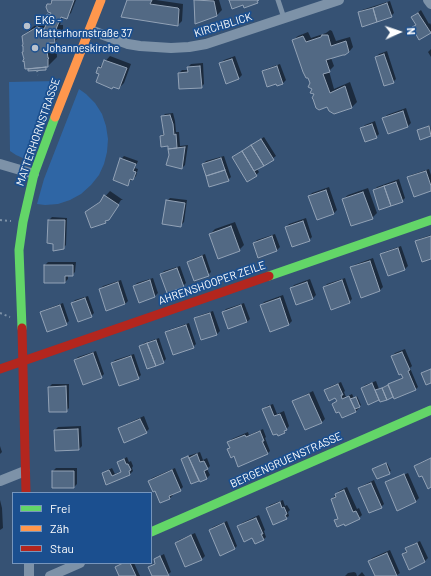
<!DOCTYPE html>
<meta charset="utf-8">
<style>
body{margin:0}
#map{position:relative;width:431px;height:576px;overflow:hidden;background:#365274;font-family:Barlow,sans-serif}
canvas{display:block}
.legend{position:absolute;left:12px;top:492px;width:140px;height:72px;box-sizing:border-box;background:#1b4f8f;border:1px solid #7695bc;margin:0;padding:5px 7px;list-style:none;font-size:12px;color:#fff}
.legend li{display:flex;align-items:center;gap:8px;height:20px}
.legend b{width:20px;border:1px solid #7695bc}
.north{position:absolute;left:379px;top:12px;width:40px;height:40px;-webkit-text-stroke:3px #1b4f8f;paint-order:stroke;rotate:87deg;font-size:11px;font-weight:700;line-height:16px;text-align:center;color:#fff}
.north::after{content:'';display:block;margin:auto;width:14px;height:18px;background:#fff;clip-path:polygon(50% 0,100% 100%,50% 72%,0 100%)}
</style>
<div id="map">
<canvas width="431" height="576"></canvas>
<ul class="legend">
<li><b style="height:5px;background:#63d668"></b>Frei</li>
<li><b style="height:5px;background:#ff974d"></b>Zäh</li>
<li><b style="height:5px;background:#b3261e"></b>Stau</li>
</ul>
<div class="north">N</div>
</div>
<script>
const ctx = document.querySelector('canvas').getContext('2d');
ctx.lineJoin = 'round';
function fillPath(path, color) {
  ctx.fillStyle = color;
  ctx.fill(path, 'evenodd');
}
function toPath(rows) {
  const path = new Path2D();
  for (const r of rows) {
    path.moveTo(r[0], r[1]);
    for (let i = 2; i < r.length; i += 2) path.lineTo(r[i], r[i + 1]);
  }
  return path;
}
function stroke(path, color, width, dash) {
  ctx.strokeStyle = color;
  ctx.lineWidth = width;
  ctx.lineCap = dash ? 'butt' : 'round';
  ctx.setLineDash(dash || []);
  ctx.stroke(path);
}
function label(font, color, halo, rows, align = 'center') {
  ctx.font = font + ' Barlow,sans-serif';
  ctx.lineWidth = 3.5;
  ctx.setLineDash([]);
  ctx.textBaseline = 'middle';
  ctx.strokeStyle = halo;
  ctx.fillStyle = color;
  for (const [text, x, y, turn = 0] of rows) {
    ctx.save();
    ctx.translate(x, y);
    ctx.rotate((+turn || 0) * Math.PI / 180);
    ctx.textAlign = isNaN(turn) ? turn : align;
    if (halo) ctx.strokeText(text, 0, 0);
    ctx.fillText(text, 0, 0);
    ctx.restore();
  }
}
const green = toPath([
 [57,81,28,155,25,159,16,155,10,151,9,82],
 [79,89,86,94,95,103,102,114,106,126,108,139,107,152,104,164,99,175,91,185,81,194,70,200,58,204,45,205,37,204,44,179]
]);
const shadow = toPath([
 [53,0,76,0,71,13,67,17,63,16,60,25,63,25,63,33,56,40,57,57,45,69,29,70,25,59,23,36,33,27,44,19,46,20,51,12,48,5],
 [128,0,156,0,183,4,182,21,178,25],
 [195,0,219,0,222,10,217,15,196,22],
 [390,1,394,13,391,16,359,13,362,10],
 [421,10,429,24,430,23,431,25,431,31,420,38,413,27,416,24,412,17],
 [330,30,332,31,336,41,350,37,353,47,349,52,331,58,334,66,329,71,334,89,350,82,357,102,352,107,334,113,315,94,293,40,298,36,308,32,311,38,326,33],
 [431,49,431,57,428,52],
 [387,51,396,79,393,82,376,57,379,54],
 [110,56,131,64,124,83,119,88,99,68],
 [235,56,242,75,239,78,221,63,224,60],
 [203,63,204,84,201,87,179,73,182,70,188,70,188,67,191,64],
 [280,64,286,80,283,83,278,85,263,72,266,69],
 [406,108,411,123,408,126,384,118,387,115],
 [173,113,175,121,176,132,179,132,180,146,188,145,185,165,182,168,170,155,169,145,161,136,164,133,162,117,165,114],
 [375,121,379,134,376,137,362,128,365,125],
 [430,125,431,135,421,139,418,130],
 [264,137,276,156,257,169,259,172,256,175,233,157],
 [124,156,138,161,135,168,138,169,136,176,133,179,132,178,128,185,121,159],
 [224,156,231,177,228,180,203,164,206,161],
 [429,169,431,175,431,189,408,178,411,175],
 [399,179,405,198,402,201,374,190,377,187],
 [329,187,337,210,334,213,317,219,309,196,312,193],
 [368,188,377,213,372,218,343,199,348,195],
 [110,191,123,200,121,200,111,216,105,222,86,213,102,200],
 [170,198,187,200,184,222,181,225,167,201],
 [52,217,67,218,66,245,63,248,54,243,49,220],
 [306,218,312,237,309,240,286,227,289,224],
 [235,222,244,245,239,250,210,234,215,229],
 [275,234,280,247,277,250,259,257,254,243,257,240],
 [431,235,431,258,416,242,419,239],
 [401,246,408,266,405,269,388,275,381,255,384,252],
 [205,254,211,272,208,275,189,262,192,259],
 [373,258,383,287,380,290,351,268,354,265],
 [48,262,76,262,75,272,72,275,68,275,68,279,65,282,45,282,45,265],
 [180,266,186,283,183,286,161,274,164,271],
 [153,278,158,293,155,296,140,301,134,286,137,283],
 [345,278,352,299,349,302,324,287,327,284],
 [310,279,316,295,313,298,297,303,291,288,294,285],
 [121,280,128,301,125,304,100,289,103,286],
 [283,295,292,321,289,324,270,331,261,305,264,302],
 [88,296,94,313,91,316,72,303,75,300],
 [63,303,69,321,66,324,41,313,44,310],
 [244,303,250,319,247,322,223,312,226,309],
 [213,311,220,331,217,334,195,319,198,316],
 [189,323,196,344,193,347,166,333,169,330],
 [159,338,166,359,163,362,141,346,144,343],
 [405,349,412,366,410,368,418,387,415,390,380,399,369,404,362,388,365,385,376,381,379,389,404,377,392,356,395,353],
 [96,351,104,374,101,377,75,360,78,357],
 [134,354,141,375,138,378,112,363,115,360],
 [341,382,345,391,344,392,346,397,352,394,354,398,357,396,361,405,358,407,359,408,356,411,339,411,333,404,338,400,336,396,326,390,329,387],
 [52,384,69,384,69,408,66,411,49,387],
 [313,391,325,419,322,422,306,429,294,402,297,399],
 [273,404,277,414,284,411,289,426,284,433,264,409,267,406],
 [144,416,149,429,146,432,119,429,122,426],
 [81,426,82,446,79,449,55,430,58,427],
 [263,429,266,437,265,438,270,451,267,454,228,449,231,447,229,442,232,439,248,432,249,435],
 [0,446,2,452,0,454],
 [200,452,203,460,207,458,210,466,207,469,210,475,207,478,192,483,182,460,185,457],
 [127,457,129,462,131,461,133,466,132,468,133,471,130,474,107,484,103,474,106,471,112,468,115,474,122,471,118,462],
 [431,458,431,486,416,466,419,463],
 [387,463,391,471,377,478,375,468],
 [56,468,77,468,77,484,74,487,53,471],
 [175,468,183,487,180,490,172,493,173,495,170,498,156,490,149,481,152,478],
 [408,473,419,498,416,501,398,509,386,482,388,480,388,482],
 [374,480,384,504,381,507,359,489,362,486],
 [347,487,357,509,359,508,362,515,359,518,345,523,335,521,339,517,332,499,339,491],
 [0,500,2,508,3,528,0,530],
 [283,500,285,506,287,505,290,510,288,512,289,516,286,518,267,508,270,505],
 [259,515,265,530,264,531,266,537,263,540,253,537,239,526,242,523],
 [227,521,237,546,234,549,210,530,213,527],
 [195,533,205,556,202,559,186,566,176,543,179,540],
 [420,541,428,558,425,561,409,568,403,554,407,550,406,548,409,546],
 [390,550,400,573,396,576,376,576,369,561,372,558],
 [164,554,171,572,166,576,153,576,149,567,156,562,155,560,158,557],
 [121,563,134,563,140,576,120,576,116,567],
 [354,572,356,573,357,576,345,576,348,573],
 [362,572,365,576,358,576]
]);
const building = toPath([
 [52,0,74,0,67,19,61,17,54,34,45,34,44,29,47,23,44,22,47,14,50,15,51,13,48,12,46,7,47,4,51,4,52,0],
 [127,0,152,0,150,4,178,8,179,9,178,26,121,17,127,0],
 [194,0,214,1,217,16,195,24,194,0],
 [229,0,259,0,257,1,258,3,244,8,243,5,232,9,229,0],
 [387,3,392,17,377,22,373,8,387,3],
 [373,8,377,22,362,27,358,12,373,8],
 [418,13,431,33,419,40,412,27,416,25,411,17,418,13],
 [37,27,44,29,45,34,54,33,55,43,47,43,47,50,49,51,47,51,48,58,49,58,48,59,48,67,25,69,24,61,23,62,23,60,24,59,22,52,23,52,23,46,22,46,23,44,22,36,37,27],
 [322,35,328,35,331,46,346,41,349,52,345,55,343,55,326,60,330,72,323,74,330,93,345,86,352,108,334,114,329,111,327,107,319,110,316,108,313,99,312,98,314,94,310,93,312,89,308,87,310,83,308,78,306,78,303,72,292,40,303,36,306,42,321,37,322,35],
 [384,54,394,83,384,86,375,57,384,54],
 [232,59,239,79,226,84,219,63,232,59],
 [104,60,127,68,119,89,113,87,112,89,96,82,99,74,96,73,98,67,101,68,104,60],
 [200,66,202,88,179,89,178,73,188,72,187,67,200,66],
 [277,66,283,84,277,86,276,84,267,87,262,71,277,66],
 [46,67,46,70,28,71,28,69,46,67],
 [403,111,408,127,388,134,382,118,403,111],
 [170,115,173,124,174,135,176,134,177,148,168,149,168,146,161,147,160,136,164,135,161,116,170,115],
 [372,124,377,138,365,142,360,128,372,124],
 [429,126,431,136,420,140,417,130,429,126],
 [261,139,274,160,264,166,251,145,261,139],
 [251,145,264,166,254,171,242,151,251,145],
 [185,147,182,169,166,165,169,155,168,149,185,147],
 [242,151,257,176,247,182,232,157,242,151],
 [120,158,136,164,133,171,136,172,133,180,130,179,128,186,113,180,120,158],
 [221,158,225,170,206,176,202,164,221,158],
 [225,170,229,181,209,187,206,176,225,170],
 [426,171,431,186,431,191,414,197,407,177,426,171],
 [396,182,403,202,391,206,384,186,396,182],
 [384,186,391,206,379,210,373,190,384,186],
 [326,190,334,214,317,220,308,196,326,190],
 [363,192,373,219,351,226,342,199,363,192],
 [104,195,119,205,109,220,105,221,106,223,91,228,85,212,100,202,104,195],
 [166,200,185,203,181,227,162,224,166,200],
 [48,220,65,220,64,249,53,251,53,244,47,243,48,220],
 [303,221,310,241,292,247,285,227,303,221],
 [231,226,240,251,218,259,209,234,231,226],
 [272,236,277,251,258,258,253,243,272,236],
 [431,236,431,259,422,262,415,241,431,236],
 [398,248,405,270,388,276,380,254,398,248],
 [202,256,209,276,194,281,187,262,202,256],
 [370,261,380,291,361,298,350,267,370,261],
 [44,265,73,265,73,276,65,276,65,283,44,283,44,265],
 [177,268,184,287,167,293,160,274,177,268],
 [150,280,155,297,139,303,133,286,150,280],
 [342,280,350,303,331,310,323,287,342,280],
 [118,282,125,304,106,311,99,289,118,282],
 [307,282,313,299,296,305,290,288,307,282],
 [85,298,92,317,78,322,71,303,85,298],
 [280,298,289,325,270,332,260,305,280,298],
 [60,305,67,325,47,332,40,312,60,305],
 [241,305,247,322,228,329,222,312,241,305],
 [210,313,217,335,201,340,194,318,210,313],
 [186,325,194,348,173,355,165,332,186,325],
 [156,340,164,363,156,366,147,343,156,340],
 [147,343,156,366,147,369,139,346,147,343],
 [402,352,410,370,408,371,416,390,394,399,388,384,403,378,401,374,399,375,391,356,402,352],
 [93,353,102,378,83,385,74,360,93,353],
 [131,356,139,379,119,386,111,363,131,356],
 [431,369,431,383,426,385,421,373,431,369],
 [372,383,379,400,368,405,361,388,372,383],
 [338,384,343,395,341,395,342,399,349,396,356,412,342,418,339,412,336,413,332,404,337,401,335,398,329,401,324,390,338,384],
 [388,385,393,397,387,400,382,388,388,385],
 [66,386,67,412,49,412,48,387,66,386],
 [382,388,387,400,380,402,375,390,382,388],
 [309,394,322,423,305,430,292,401,309,394],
 [356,397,360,407,355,409,350,399,356,397],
 [270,406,274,416,280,414,287,430,284,431,285,433,278,436,277,434,273,435,262,409,270,406],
 [140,419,147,433,124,443,118,428,140,419],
 [78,429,79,450,55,451,54,430,78,429],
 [260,431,264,441,262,441,268,454,238,467,234,456,231,458,227,449,230,448,227,442,245,435,246,437,260,431],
 [197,454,200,462,204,461,208,469,204,471,207,479,200,482,189,458,197,454],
 [188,456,199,481,191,484,181,459,188,456],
 [431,458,431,487,428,489,422,476,419,477,414,466,431,458],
 [124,459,126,464,128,464,131,470,129,471,130,475,106,485,102,473,109,470,112,476,121,472,117,462,124,459],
 [386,463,390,474,377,479,372,469,386,463],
 [172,470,181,491,169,496,170,499,160,503,155,491,153,492,148,481,172,470],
 [52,471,74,471,74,488,52,488,52,471],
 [404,474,416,502,397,511,385,482,404,474],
 [371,483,382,508,369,513,358,488,371,483],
 [344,490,353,512,356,511,360,519,345,526,344,524,337,527,334,520,338,519,331,499,336,497,335,494,344,490],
 [280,502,282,508,284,507,287,514,285,515,287,519,273,525,266,508,280,502],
 [256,518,263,534,261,534,264,540,255,544,252,538,244,542,237,526,256,518],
 [224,523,235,549,220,556,209,530,224,523],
 [191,535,202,560,185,567,175,543,191,535],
 [417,543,425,562,409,570,402,554,407,552,405,548,417,543],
 [387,553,397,576,375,576,368,561,387,553],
 [160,556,169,576,152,576,148,567,155,564,154,559,160,556],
 [123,563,130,563,136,576,119,576,115,567,123,563]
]);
const path = toPath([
 [56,30,74,37],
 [37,70,38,75],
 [0,220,11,221],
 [0,313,10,317]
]);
const lane = toPath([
 [278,0,284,18]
]);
const street = toPath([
 [428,0,431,4],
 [90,30,128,44,140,46,171,48,189,47,206,44,339,0],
 [0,164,34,174],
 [0,481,25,471],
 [29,563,29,576],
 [50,576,80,563]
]);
const fast = toPath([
 [269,276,431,220],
 [22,328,19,250,23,222,34,174,55,117],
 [151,532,431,410]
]);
const slow = toPath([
 [55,117,101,0]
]);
const jam = toPath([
 [22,328,26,493],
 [0,369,269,276]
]);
const markers = [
 [27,26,4,"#b9c2ce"],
 [35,48,4,"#b9c2ce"]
];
const poiNames = [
 ["EKG -",35,20],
 ["Matterhornstraße 37",35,33],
 ["Johanneskirche",43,48]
];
const streetNames = [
 ["KIRCHBLICK",223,25,-17],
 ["MATTERHORNSTRASSE",38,132,-71],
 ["AHRENSHOOPER ZEILE",212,283,-19],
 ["BERGENGRUENSTRASSE",286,460,-24]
];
fillPath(green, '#2f66a5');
fillPath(shadow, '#0007');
fillPath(building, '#526984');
stroke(building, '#92a2b6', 1);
stroke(path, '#7d92a8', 2, [2, 3]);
stroke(lane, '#7d92a8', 5);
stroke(street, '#7d92a8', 10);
stroke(fast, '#63d668', 9);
stroke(slow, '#ff974d', 9);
stroke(jam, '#b3261e', 9);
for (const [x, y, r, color] of markers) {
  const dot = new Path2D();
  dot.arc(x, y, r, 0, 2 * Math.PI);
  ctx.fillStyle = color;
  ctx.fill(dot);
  stroke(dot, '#1b4f8f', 1.5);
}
label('11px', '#fff', '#1b4f8f', poiNames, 'left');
label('11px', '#fff', '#1b4f8f', streetNames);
</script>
